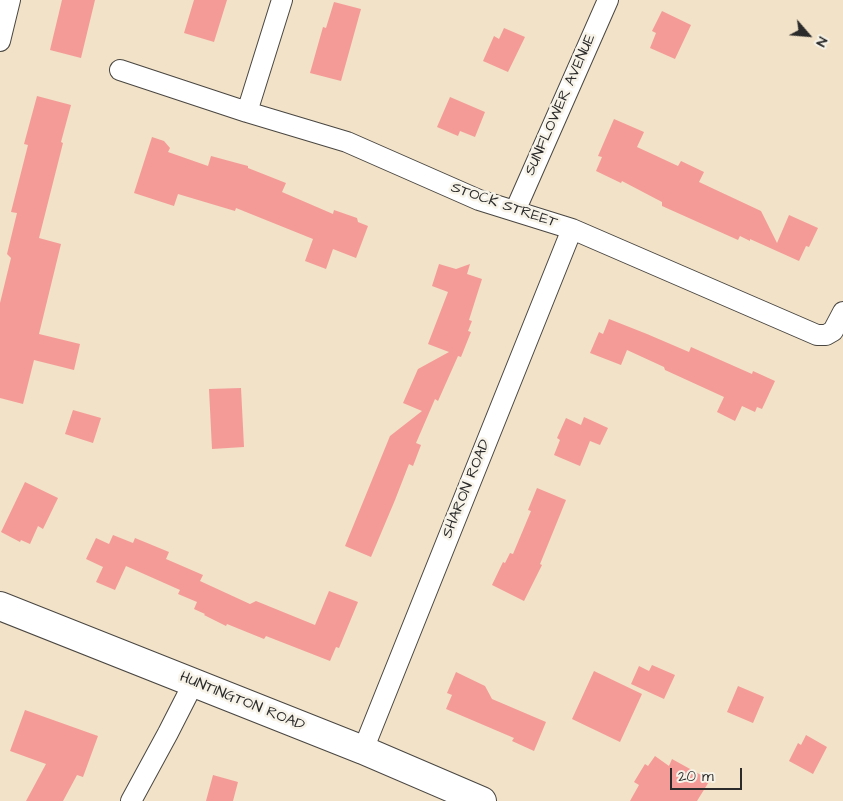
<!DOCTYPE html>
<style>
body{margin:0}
#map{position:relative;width:843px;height:801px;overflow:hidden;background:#f2e2c7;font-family:"Architects Daughter",sans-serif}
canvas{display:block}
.north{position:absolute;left:783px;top:10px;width:50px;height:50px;-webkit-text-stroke:4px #f7f3e8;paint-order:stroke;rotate:117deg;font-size:14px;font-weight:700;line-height:20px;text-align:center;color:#2b2b2b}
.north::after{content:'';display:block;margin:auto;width:18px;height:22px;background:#2b2b2b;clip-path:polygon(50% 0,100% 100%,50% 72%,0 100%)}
.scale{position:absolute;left:670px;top:768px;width:72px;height:22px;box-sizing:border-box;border:2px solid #2b2b2b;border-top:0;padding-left:6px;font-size:15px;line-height:18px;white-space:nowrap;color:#2b2b2b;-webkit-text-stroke:4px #f7f3e8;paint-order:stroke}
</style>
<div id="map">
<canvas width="843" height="801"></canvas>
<div class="north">N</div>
<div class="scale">20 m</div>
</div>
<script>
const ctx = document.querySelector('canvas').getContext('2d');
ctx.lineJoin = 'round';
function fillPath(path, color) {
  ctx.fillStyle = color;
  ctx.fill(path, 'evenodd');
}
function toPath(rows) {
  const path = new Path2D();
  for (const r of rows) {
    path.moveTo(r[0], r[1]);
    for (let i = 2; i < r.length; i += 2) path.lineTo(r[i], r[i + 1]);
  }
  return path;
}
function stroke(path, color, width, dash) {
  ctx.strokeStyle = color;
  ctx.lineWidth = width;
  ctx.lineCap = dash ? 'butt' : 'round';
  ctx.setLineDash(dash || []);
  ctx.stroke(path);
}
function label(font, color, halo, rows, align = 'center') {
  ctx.font = font + ' "Architects Daughter",sans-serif';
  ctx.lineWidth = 5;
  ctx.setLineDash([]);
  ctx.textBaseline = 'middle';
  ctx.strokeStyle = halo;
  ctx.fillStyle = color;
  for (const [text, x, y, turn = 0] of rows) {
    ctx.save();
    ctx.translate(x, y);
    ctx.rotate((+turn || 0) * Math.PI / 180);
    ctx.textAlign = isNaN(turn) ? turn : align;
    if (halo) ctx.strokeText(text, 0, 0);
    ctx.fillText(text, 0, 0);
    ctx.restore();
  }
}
const building = toPath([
 [62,0,95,0,81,58,50,50],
 [194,0,227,0,214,42,184,33],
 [334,2,361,9,341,81,310,73,323,27,326,28],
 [662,11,691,25,675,59,650,48,656,33,652,31],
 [504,28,525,37,508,72,483,61,494,36,499,39],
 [37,96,71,105,61,142,63,143,39,238,61,244,39,334,80,344,74,370,34,360,23,404,0,398,0,303,11,258,7,254,17,213,11,212,28,145,24,144],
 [450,97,485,112,475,137,460,131,458,136,437,127],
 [614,119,644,132,637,147,678,166,681,161,704,172,699,182,761,211,777,243,789,215,818,228,809,247,806,246,799,261,750,239,750,241,740,236,738,240,662,206,662,202,622,181,621,183,596,171,602,157,598,156],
 [152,137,164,141,170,148,168,152,208,166,211,156,248,166,248,168,286,183,282,192,333,214,334,210,357,218,358,222,368,226,356,258,333,249,326,269,305,261,313,239,236,208,235,211,178,194,174,206,134,193],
 [439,264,456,269,470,264,467,274,482,279,469,320,472,321,468,331,471,332,461,357,458,356,438,401,435,399,416,443,421,445,413,466,409,464,395,500,371,557,345,546,390,436,422,411,403,403,418,369,449,352,428,344,448,292,432,286],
 [609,319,647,334,689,352,691,347,752,374,753,371,775,381,762,409,757,407,755,412,742,406,735,421,717,412,724,397,665,370,664,367,627,350,621,365,590,353,599,332,603,334],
 [241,388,244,447,212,449,209,389],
 [73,410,101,418,93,443,65,434],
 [584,417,608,428,600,445,590,441,580,466,554,455,560,440,557,438,566,418,581,425],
 [25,482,58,498,43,529,38,526,30,544,21,540,20,542,1,532],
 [537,488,566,500,540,564,542,565,524,601,492,585,503,562,505,563,510,553,513,554,531,511,528,510],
 [113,535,133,543,135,538,169,552,166,559,203,575,200,581,250,604,256,601,315,625,329,591,358,602,339,648,336,647,330,661,266,636,264,639,227,624,226,626,204,615,205,614,194,609,197,602,178,594,180,590,126,566,115,590,96,582,103,567,86,559,96,538,109,544],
 [652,665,675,675,664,699,631,684,639,666,649,671],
 [594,671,642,694,620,742,572,719],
 [456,672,485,686,492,699,546,722,534,751,512,741,514,738,446,709,452,695,447,693],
 [738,686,764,697,753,723,727,712],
 [25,710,98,736,83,777,77,775,63,801,26,801,46,764,10,751],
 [806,735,827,747,813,774,789,761,798,743,801,745],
 [655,756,669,766,672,759,710,780,697,801,630,801,639,785,634,782,645,764,648,766],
 [213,775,238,782,233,801,206,801]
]);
const minor = toPath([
 [0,41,10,0],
 [120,70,247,112,347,142,479,200,572,229,817,335,826,335,833,331,843,312],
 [247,112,282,0],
 [515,211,608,0],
 [363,750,572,229],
 [131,801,168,733,194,682]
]);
const secondary = toPath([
 [0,606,363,750,482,801]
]);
const streetNames = [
 ["SUNFLOWER AVENUE",561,105,-66],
 ["STOCK STREET",504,206,19],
 ["SHARON ROAD",467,489,-68],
 ["HUNTINGTON ROAD",242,702,22]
];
fillPath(building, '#f49b98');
stroke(minor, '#494642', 22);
stroke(secondary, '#494642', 30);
stroke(minor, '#fff', 20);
stroke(secondary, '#fff', 28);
label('15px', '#2b2b2b', '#f7f3e8', streetNames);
</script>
